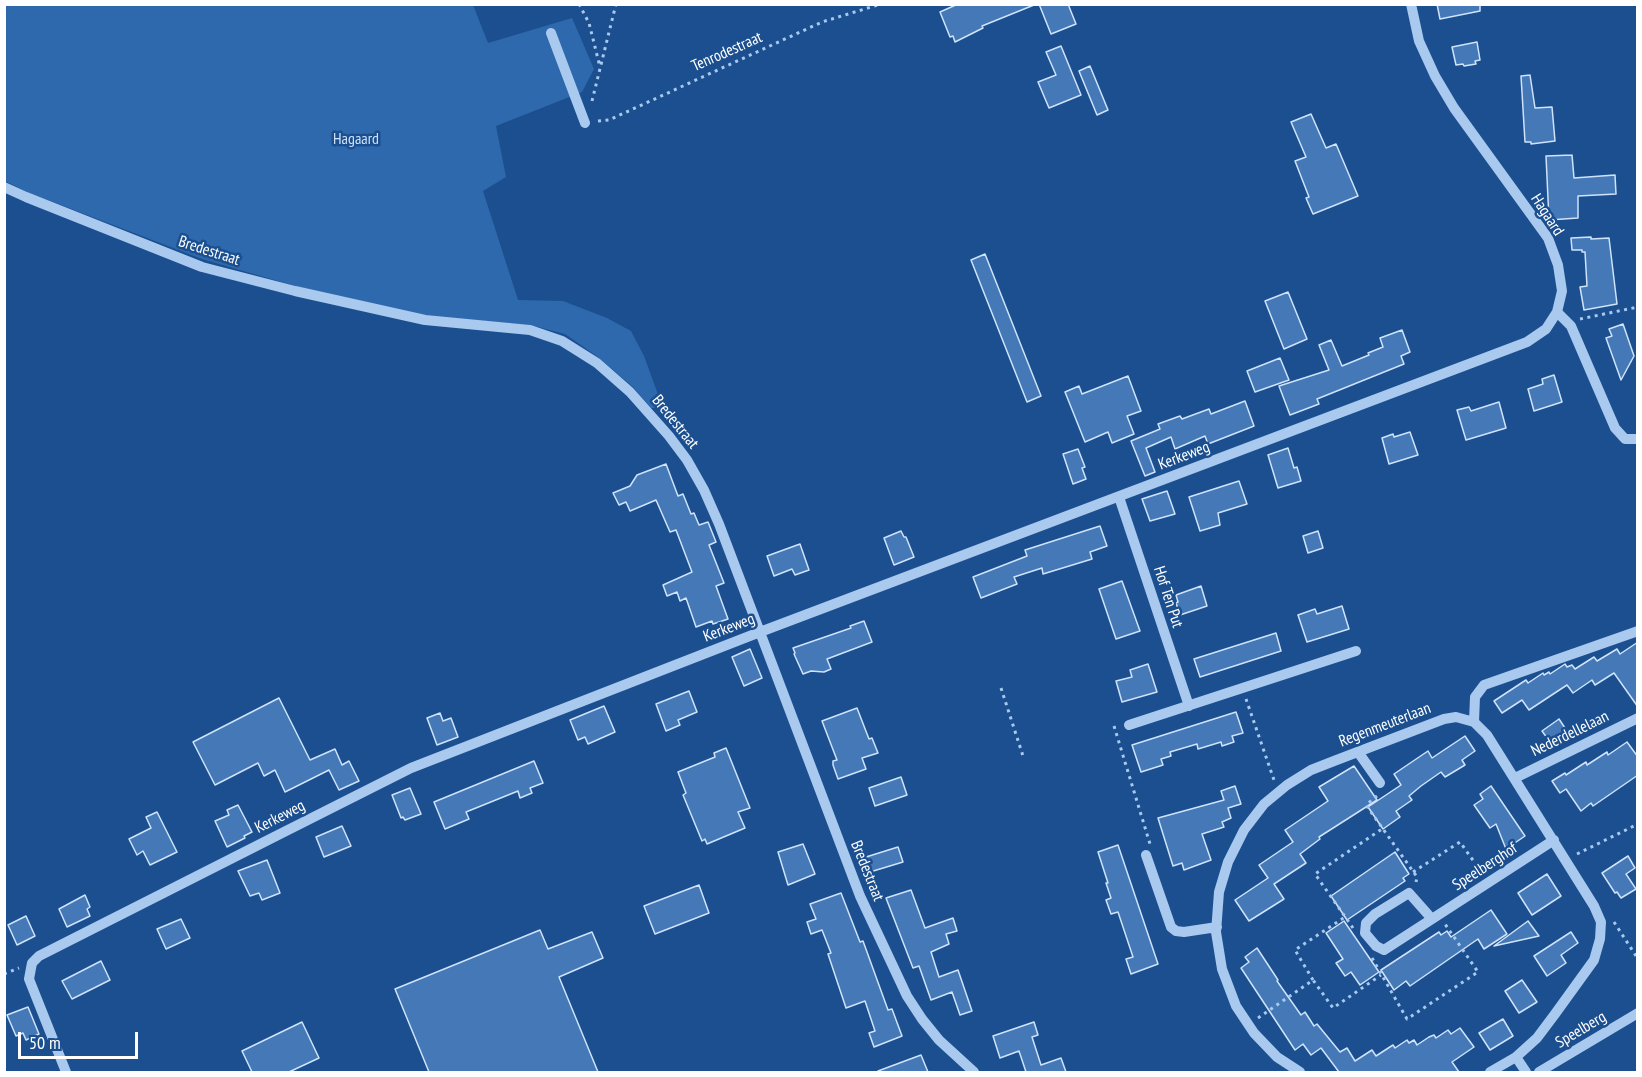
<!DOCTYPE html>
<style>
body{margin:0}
#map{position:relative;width:1642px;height:1077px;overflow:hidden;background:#1b4f8f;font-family:"PT Sans Narrow",sans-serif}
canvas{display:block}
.frame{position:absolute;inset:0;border:6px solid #fff;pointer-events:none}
.scale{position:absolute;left:18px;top:1032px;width:120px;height:27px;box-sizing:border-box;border:3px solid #fff;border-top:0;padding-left:8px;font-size:18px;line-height:21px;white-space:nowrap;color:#fff;-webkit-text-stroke:4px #1b4f8f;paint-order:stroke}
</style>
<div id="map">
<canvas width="1642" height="1077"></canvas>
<div class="frame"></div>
<div class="scale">50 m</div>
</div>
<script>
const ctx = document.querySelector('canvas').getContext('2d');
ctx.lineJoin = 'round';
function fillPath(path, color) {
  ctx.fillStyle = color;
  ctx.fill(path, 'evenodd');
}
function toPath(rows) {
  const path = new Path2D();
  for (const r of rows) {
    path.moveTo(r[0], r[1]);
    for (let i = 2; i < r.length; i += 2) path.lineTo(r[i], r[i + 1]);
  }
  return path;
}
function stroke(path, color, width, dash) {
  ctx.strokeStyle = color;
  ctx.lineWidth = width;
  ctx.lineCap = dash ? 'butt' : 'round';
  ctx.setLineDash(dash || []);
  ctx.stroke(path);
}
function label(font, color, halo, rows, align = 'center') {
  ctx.font = font + ' "PT Sans Narrow",sans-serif';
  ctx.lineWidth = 5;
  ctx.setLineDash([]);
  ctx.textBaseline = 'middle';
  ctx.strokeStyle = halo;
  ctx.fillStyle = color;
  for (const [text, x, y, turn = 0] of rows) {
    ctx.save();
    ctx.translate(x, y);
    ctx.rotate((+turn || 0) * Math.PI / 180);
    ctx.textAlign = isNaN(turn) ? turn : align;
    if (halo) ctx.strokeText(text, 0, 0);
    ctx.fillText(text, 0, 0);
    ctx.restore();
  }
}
const green = toPath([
 [4,5,473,5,488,43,572,18,594,69,582,92,496,126,506,177,483,191,518,300,563,301,607,318,631,331,644,356,663,408,651,408,633,387,598,357,565,334,530,325,427,316,295,286,202,259,27,192,5,181]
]);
const building = toPath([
 [958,4,1034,4,1034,5,982,26,983,28,955,42,953,36,950,37,940,12,958,4],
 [1039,4,1068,4,1076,24,1051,34,1039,4],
 [1437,4,1480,4,1480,11,1440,19,1437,4],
 [1477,42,1480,60,1475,61,1476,64,1464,66,1463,64,1456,65,1452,47,1477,42],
 [1061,46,1081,95,1049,108,1038,82,1056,75,1046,52,1061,46],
 [1090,66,1108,110,1097,115,1079,71,1090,66],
 [1530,75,1535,108,1552,107,1555,141,1531,144,1531,142,1525,142,1521,76,1530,75],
 [1311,114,1326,148,1336,144,1358,196,1313,214,1306,198,1309,197,1295,161,1306,157,1291,122,1311,114],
 [1572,155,1574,178,1615,175,1616,194,1578,196,1578,218,1549,220,1546,156,1572,155],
 [1591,237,1591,239,1609,238,1617,304,1584,310,1580,287,1587,286,1585,252,1582,252,1582,250,1572,250,1571,238,1591,237],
 [985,254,1041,396,1027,402,971,260,985,254],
 [1288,292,1307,339,1284,349,1265,301,1288,292],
 [1623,324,1634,356,1621,380,1606,338,1612,336,1609,329,1623,324],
 [1402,330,1410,352,1401,356,1404,364,1317,399,1319,404,1290,415,1279,386,1329,370,1319,345,1331,340,1342,366,1369,355,1368,353,1383,347,1380,338,1402,330],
 [1280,358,1289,380,1255,392,1247,371,1280,358],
 [1554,375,1562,402,1534,411,1528,389,1543,384,1542,379,1554,375],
 [1128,376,1141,411,1127,416,1134,434,1112,443,1108,432,1085,442,1065,392,1079,386,1082,394,1128,376],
 [1245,401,1254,426,1208,444,1205,436,1175,449,1171,437,1146,448,1155,472,1145,476,1131,441,1160,429,1158,424,1180,416,1182,419,1209,409,1211,414,1245,401],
 [1499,402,1506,428,1466,440,1457,410,1469,407,1471,411,1499,402],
 [1410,432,1418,455,1389,464,1382,438,1393,434,1394,437,1410,432],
 [1288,448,1294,468,1297,467,1301,481,1278,488,1268,455,1288,448],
 [1078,449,1085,467,1082,468,1086,479,1073,484,1063,454,1078,449],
 [666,464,678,496,683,494,691,514,694,513,699,525,708,522,716,542,709,545,724,583,716,586,728,619,713,624,712,621,696,627,686,598,680,601,677,592,667,596,663,585,692,572,676,530,670,532,656,500,630,511,626,502,619,505,613,493,630,486,637,475,666,464],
 [1239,481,1247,504,1218,513,1220,525,1200,531,1189,497,1239,481],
 [1167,491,1175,514,1150,521,1142,499,1167,491],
 [1100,526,1107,546,1090,552,1092,559,1043,574,1042,568,1014,577,1017,584,981,598,973,577,1027,556,1025,550,1100,526],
 [901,531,904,537,906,537,914,557,894,565,884,538,901,531],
 [1318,531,1323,548,1308,553,1303,536,1318,531],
 [800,544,809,570,795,575,792,569,774,576,767,556,800,544],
 [1122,581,1140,631,1116,639,1099,589,1122,581],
 [1201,586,1207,606,1180,615,1176,603,1178,602,1176,595,1201,586],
 [1342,606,1349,629,1307,642,1298,615,1315,609,1317,614,1342,606],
 [864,621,872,642,827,659,831,669,824,672,811,671,803,674,794,654,795,653,793,648,851,628,850,626,864,621],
 [1276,633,1281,651,1200,677,1194,659,1276,633],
 [1638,642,1638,707,1614,673,1595,685,1592,680,1573,693,1567,685,1529,710,1522,700,1502,713,1494,701,1526,680,1528,683,1543,673,1544,675,1549,672,1550,674,1565,664,1567,667,1572,665,1575,669,1594,657,1597,661,1617,649,1620,654,1638,642],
 [750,649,762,678,744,686,732,657,750,649],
 [1148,664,1157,692,1122,702,1116,681,1132,677,1130,670,1148,664],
 [689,691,697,712,678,720,680,725,666,731,656,704,689,691],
 [279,698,310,760,335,749,342,765,349,761,359,781,339,790,329,770,285,792,275,770,264,776,258,763,215,785,193,742,279,698],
 [604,706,615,732,588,744,585,737,578,740,570,720,604,706],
 [857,708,869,739,872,738,878,753,862,758,866,769,838,779,833,765,833,761,837,760,822,721,857,708],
 [1236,712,1243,733,1232,736,1234,742,1222,746,1221,742,1198,749,1197,744,1170,752,1171,756,1161,759,1163,765,1141,772,1132,745,1236,712],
 [440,713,443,721,451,718,458,737,437,745,427,718,440,713],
 [1559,719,1567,731,1550,742,1542,731,1559,719],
 [1465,736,1475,751,1462,760,1465,765,1445,777,1441,772,1421,786,1409,796,1412,800,1396,811,1400,817,1383,829,1368,807,1401,785,1394,774,1428,751,1432,758,1465,736],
 [1627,742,1638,757,1638,775,1593,806,1591,803,1581,811,1566,789,1560,793,1552,781,1565,773,1566,775,1586,762,1587,765,1607,752,1608,755,1627,742],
 [726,748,750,808,738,812,745,828,707,844,705,839,702,841,683,795,686,793,678,772,715,757,714,753,726,748],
 [534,761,543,783,530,788,532,793,520,798,518,791,466,812,469,819,445,829,434,802,534,761],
 [1354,766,1377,800,1319,837,1320,839,1300,854,1306,863,1274,884,1284,899,1249,921,1235,900,1268,878,1259,865,1293,842,1285,830,1328,801,1319,787,1354,766],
 [901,777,907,795,875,806,869,788,901,777],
 [1235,786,1241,804,1228,808,1231,818,1222,822,1224,827,1202,834,1211,860,1184,870,1182,863,1173,866,1158,818,1224,800,1221,791,1235,786],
 [1491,786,1525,836,1506,849,1496,824,1490,828,1474,805,1483,799,1480,794,1491,786],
 [410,788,421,814,405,820,403,817,401,818,392,795,410,788],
 [238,805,252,832,244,836,245,838,227,847,215,821,229,815,227,810,238,805],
 [157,812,177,852,150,865,143,851,137,855,129,839,151,828,146,817,157,812],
 [342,826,351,846,324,857,316,837,342,826],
 [803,844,815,874,788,885,778,852,803,844],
 [1118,845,1158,964,1131,974,1126,959,1133,957,1118,912,1111,914,1106,900,1111,898,1106,883,1108,883,1098,852,1118,845],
 [898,847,903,862,870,872,866,857,898,847],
 [1395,852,1409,874,1403,878,1405,881,1347,920,1331,896,1395,852],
 [1628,856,1635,868,1626,874,1636,889,1621,898,1617,892,1615,893,1602,873,1628,856],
 [267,860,280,893,262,900,259,893,250,896,238,871,267,860],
 [1547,874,1561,896,1532,915,1518,893,1547,874],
 [699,885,709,913,655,934,644,906,699,885],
 [911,890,925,928,953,918,957,931,946,934,949,944,931,952,939,977,958,970,972,1011,960,1015,952,992,931,1000,919,966,913,968,886,898,911,890],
 [841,893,860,942,863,941,888,1010,892,1009,902,1036,874,1047,869,1033,875,1031,865,1001,846,1008,828,954,831,953,822,930,811,934,807,922,816,919,810,904,841,893],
 [85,895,90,907,87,909,90,916,67,927,59,909,85,895],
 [1491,910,1507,934,1484,949,1478,939,1410,986,1406,981,1394,990,1381,970,1439,932,1441,935,1447,931,1451,937,1491,910],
 [26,916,35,936,17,945,8,925,26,916],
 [181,919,190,938,166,949,157,929,181,919],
 [1344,921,1379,972,1360,985,1351,972,1345,976,1336,963,1343,959,1326,933,1344,921],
 [1528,921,1539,936,1494,946,1528,921],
 [540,930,548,949,592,932,603,958,559,977,598,1072,429,1072,395,989,540,930],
 [1571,932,1578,943,1561,955,1566,963,1547,976,1534,956,1571,932],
 [1257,948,1278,980,1277,981,1301,1015,1305,1012,1314,1026,1317,1024,1340,1052,1347,1048,1355,1061,1372,1050,1376,1056,1393,1045,1395,1048,1407,1040,1409,1043,1414,1040,1417,1045,1429,1037,1434,1035,1436,1038,1448,1030,1451,1034,1460,1028,1474,1047,1452,1062,1459,1072,1339,1072,1321,1048,1311,1055,1303,1044,1295,1050,1241,968,1249,962,1245,957,1257,948],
 [101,961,110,980,72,999,62,981,101,961],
 [1522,980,1537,1002,1519,1013,1505,991,1522,980],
 [28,1007,39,1034,26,1040,23,1033,16,1036,7,1015,28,1007],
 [1503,1019,1513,1036,1490,1050,1479,1033,1503,1019],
 [302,1022,319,1058,289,1072,252,1072,242,1051,302,1022],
 [1034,1022,1038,1035,1032,1037,1041,1065,1061,1058,1066,1072,1026,1072,1019,1051,1000,1058,993,1036,1034,1022],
 [921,1055,928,1072,878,1072,878,1071,921,1055]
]);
const path = toPath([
 [579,4,589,23,600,67],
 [592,101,616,4],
 [598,121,609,120,822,22,881,4],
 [1580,319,1638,307],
 [1001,688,1023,756],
 [1246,699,1274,780],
 [1114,726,1150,844],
 [1377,796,1366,805,1417,877,1416,882],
 [1577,854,1638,824],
 [1413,872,1460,842,1482,873],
 [1614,922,1638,959],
 [1353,928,1315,874,1382,829],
 [1372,958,1407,1019,1478,972,1445,924],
 [4,974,19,968],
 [1313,980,1295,950,1345,917],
 [1258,1018,1313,980,1333,1008,1381,975]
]);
const minor = toPath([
 [551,33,585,123],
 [4,187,26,197,202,267,295,291,425,320,530,330,562,341,597,363,630,392,669,436,687,460,704,490,719,524,860,896,907,996,922,1019,939,1040,974,1072],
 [1557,312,1571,326,1615,428,1625,439,1638,439],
 [1119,497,1189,706],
 [1474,722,1475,697,1484,685,1638,631],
 [1129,725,1356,651],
 [1358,752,1380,783],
 [1515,778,1638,718],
 [1146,855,1171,927,1176,931,1184,932,1217,927],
 [1432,919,1409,893,1375,914,1366,923,1365,933,1376,946,1384,950,1432,919,1554,840],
 [1516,1057,1526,1072],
 [66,1072,29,979,32,963,39,956,282,833,411,768,760,632,1527,342,1546,329,1557,312,1562,291,1558,265,1548,238,1454,108,1435,76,1419,41,1411,4],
 [1300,1072,1277,1057,1254,1033,1236,1006,1222,969,1216,932,1219,892,1228,862,1244,830,1264,804,1287,785,1311,770,1334,761,1444,719,1456,717,1474,722,1487,735,1594,906,1601,922,1600,939,1594,960,1555,1014,1537,1038,1516,1057,1490,1072],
 [1539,1072,1638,1013]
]);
const streetNames = [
 ["Tenrodestraat",727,52,-24],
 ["Hagaard",1547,215,57],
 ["Bredestraat",209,251,18],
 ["Bredestraat",675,422,51],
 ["Kerkeweg",1184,456,-21],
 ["Hof Ten Put",1168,597,72],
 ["Kerkeweg",729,628,-21],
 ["Regenmeuterlaan",1385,725,-21],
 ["Nederdellelaan",1570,734,-26],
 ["Kerkeweg",280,817,-27],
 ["Speelberghof",1485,867,-33],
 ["Bredestraat",867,871,68],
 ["Speelberg",1581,1030,-31]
];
const parkNames = [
 ["Hagaard",356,139]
];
fillPath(green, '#2e69ad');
fillPath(building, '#4478b7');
stroke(building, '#cfe3fa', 1.5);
stroke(path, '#a9c9ee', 3, [3, 4.5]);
stroke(minor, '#a9c9ee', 10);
label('16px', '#fff', '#1b4f8f', streetNames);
label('16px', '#cfe3fa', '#1b4f8f', parkNames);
</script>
